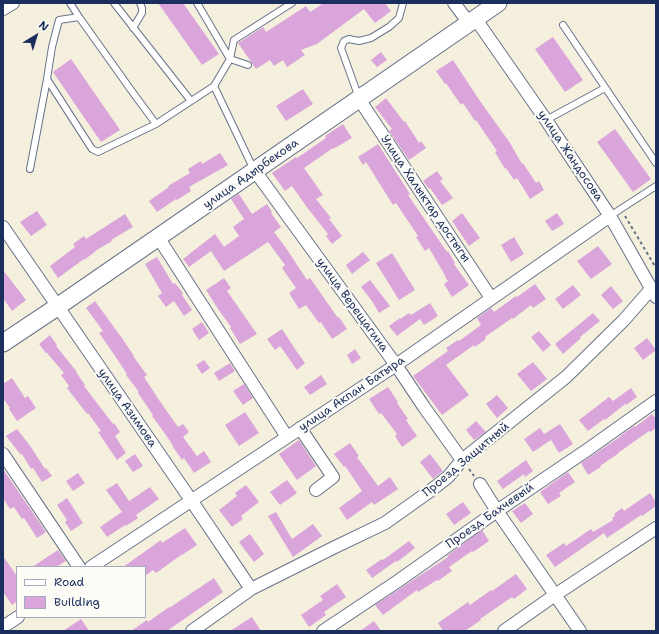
<!DOCTYPE html>
<meta charset="utf-8">
<style>
body{margin:0}
#map{position:relative;width:659px;height:634px;overflow:hidden;background:#f5f0dd;font-family:"Shantell Sans",sans-serif}
canvas{display:block}
.frame{position:absolute;inset:0;border:4px solid #1b2f5e;pointer-events:none}
.legend{position:absolute;left:16px;top:566px;width:130px;height:52px;box-sizing:border-box;background:#fdfcf7;border:1px solid #a3aaba;margin:0;padding:5px 7px;list-style:none;font-size:12px;color:#1b2f5e}
.legend li{display:flex;align-items:center;gap:8px;height:20px}
.legend b{width:20px;border:1px solid #a3aaba}
.north{position:absolute;left:16px;top:16px;width:40px;height:40px;-webkit-text-stroke:3px #fdfcf7;paint-order:stroke;rotate:38deg;font-size:11px;font-weight:700;line-height:16px;text-align:center;color:#1b2f5e}
.north::after{content:'';display:block;margin:auto;width:14px;height:18px;background:#1b2f5e;clip-path:polygon(50% 0,100% 100%,50% 72%,0 100%)}
</style>
<div id="map">
<canvas width="659" height="634"></canvas>
<div class="frame"></div>
<ul class="legend">
<li><b style="height:5px;background:#fff"></b>Road</li>
<li><b style="height:11px;background:#daa5da"></b>Building</li>
</ul>
<div class="north">N</div>
</div>
<script>
const ctx = document.querySelector('canvas').getContext('2d');
ctx.lineJoin = 'round';
function fillPath(path, color) {
  ctx.fillStyle = color;
  ctx.fill(path, 'evenodd');
}
function toPath(rows) {
  const path = new Path2D();
  for (const r of rows) {
    path.moveTo(r[0], r[1]);
    for (let i = 2; i < r.length; i += 2) path.lineTo(r[i], r[i + 1]);
  }
  return path;
}
function stroke(path, color, width, dash) {
  ctx.strokeStyle = color;
  ctx.lineWidth = width;
  ctx.lineCap = dash ? 'butt' : 'round';
  ctx.setLineDash(dash || []);
  ctx.stroke(path);
}
function label(font, color, halo, rows, align = 'center') {
  ctx.font = font + ' "Shantell Sans",sans-serif';
  ctx.lineWidth = 4;
  ctx.setLineDash([]);
  ctx.textBaseline = 'middle';
  ctx.strokeStyle = halo;
  ctx.fillStyle = color;
  for (const [text, x, y, turn = 0] of rows) {
    ctx.save();
    ctx.translate(x, y);
    ctx.rotate((+turn || 0) * Math.PI / 180);
    ctx.textAlign = isNaN(turn) ? turn : align;
    if (halo) ctx.strokeText(text, 0, 0);
    ctx.fillText(text, 0, 0);
    ctx.restore();
  }
}
const building = toPath([
 [158,3,183,3,219,54,202,65],
 [324,3,385,3,391,11,375,23,364,9,317,44,301,50,305,55,287,67,283,60,274,66,270,60,256,69,238,43,263,27,266,32,306,6,310,12],
 [553,37,583,80,565,92,535,49],
 [381,52,387,60,377,67,371,60],
 [71,59,120,130,101,142,53,72],
 [453,60,480,101,510,143,522,164,523,163,536,183,539,181,544,190,530,199,517,178,514,180,506,168,505,169,495,152,497,151,476,120,475,121,463,103,461,105,446,83,445,84,436,71],
 [303,89,313,104,286,121,276,106],
 [386,98,404,122,405,121,419,143,421,141,426,148,409,160,389,131,392,129,375,107],
 [343,124,352,138,333,149,333,148,304,168,323,195,316,199,331,218,329,219,342,236,332,244,326,236,328,234,306,206,292,186,285,191,272,173,296,157,297,158,326,138,325,136],
 [615,129,651,179,633,192,597,142],
 [378,144,410,194,408,195,447,252,448,251,455,263,454,264,469,285,452,297,444,284,448,281,445,277,446,277,429,248,425,251,416,237,418,236,396,203,393,205,366,162,363,165,358,157],
 [220,153,228,165,189,187,191,191,177,200,176,199,157,212,149,201,169,187,168,186,190,173,188,169,201,161,202,164],
 [437,171,443,179,440,181,453,198,442,205,430,188,429,189,423,181],
 [239,194,252,214,267,204,272,212,271,213,281,227,274,232,286,248,307,280,310,278,338,318,339,317,347,329,332,339,321,322,319,323,306,305,299,309,289,293,296,288,282,268,285,265,268,242,224,271,211,251,189,267,183,259,215,234,224,247,239,236,233,227,244,219,231,199],
 [37,211,47,225,31,236,20,222],
 [462,213,480,238,469,246,452,221],
 [557,213,564,224,552,231,545,221],
 [125,214,133,227,111,240,112,241,95,251,96,251,84,260,84,259,58,278,50,266,75,247,73,244,84,236,86,239],
 [514,237,524,254,511,262,501,245],
 [598,246,612,264,591,279,577,261],
 [363,252,370,260,352,274,346,265],
 [392,253,415,290,399,300,376,263],
 [157,257,173,284,175,283,183,293,182,295,192,310,184,316,174,301,166,307,158,296,162,293,145,264],
 [3,270,26,300,12,311,3,298],
 [224,278,231,288,227,291,257,334,240,344,230,328,231,327,218,309,206,290],
 [370,280,390,306,379,313,372,301,361,287],
 [535,284,546,299,533,308,531,305,513,319,512,318,485,337,486,339,475,347,474,345,446,365,469,395,442,415,413,376,448,351,446,348,458,340,459,341,481,325,477,318,491,308,494,312,516,296,517,297],
 [573,285,581,295,563,309,555,299],
 [611,286,623,301,613,309,601,295],
 [95,301,124,341,134,356,133,356,147,375,144,377,159,400,178,427,183,424,189,432,183,437,197,456,204,451,211,462,194,473,184,458,182,460,173,447,173,446,166,435,152,416,153,415,138,393,139,392,126,375,127,374,113,353,99,333,103,331,86,308],
 [430,303,438,316,424,325,420,319,397,336,389,326,400,318,400,319,409,313,411,315],
 [593,313,600,321,580,337,581,338,563,354,555,344],
 [202,322,209,333,199,340,192,329],
 [282,329,297,352,305,363,297,370,280,346,275,350,267,339],
 [539,331,551,345,543,352,531,337],
 [50,335,57,345,56,346,77,372,76,372,85,385,84,386,113,424,114,423,120,432,115,436,126,453,117,460,98,432,101,431,88,413,87,414,67,388,69,386,61,375,64,373,47,353,46,353,39,344],
 [647,338,656,350,643,360,634,348],
 [355,349,361,358,352,364,347,355],
 [204,360,210,368,202,374,196,365],
 [533,362,547,379,531,391,517,374],
 [230,363,235,371,219,381,214,373],
 [321,375,327,384,310,395,304,387],
 [12,378,25,398,28,396,36,408,17,421,9,409,10,408,3,398,3,384],
 [244,384,253,398,243,405,233,391],
 [388,387,398,402,397,403,408,419,406,420,417,436,402,447,395,436,397,434,381,413,379,414,369,399],
 [631,388,637,397,626,405,625,404,605,420,604,419,588,431,579,420,609,397,613,401],
 [497,395,508,408,497,418,486,404],
 [245,412,259,433,239,446,225,425],
 [652,414,656,419,656,428,650,432,649,431,618,453,619,453,600,466,601,467,588,475,581,463,621,436,620,436,634,426,635,427],
 [476,421,486,432,474,440,466,430],
 [560,424,573,444,559,453,551,440,533,452,524,439,540,428,544,434],
 [17,429,31,447,45,469,46,468,52,476,42,482,33,468,31,469,22,454,21,455,6,436],
 [299,440,316,466,297,480,279,454],
 [350,443,359,456,357,457,378,486,390,477,398,489,374,505,372,502,347,520,339,508,362,491,345,466,344,467,334,454],
 [135,454,143,466,133,472,125,461],
 [430,454,443,471,433,479,420,462],
 [526,460,533,471,525,477,524,474,503,489,497,481],
 [3,469,46,532,37,538,24,518,22,519,14,507,10,509,3,498],
 [568,472,575,482,559,493,561,496,548,504,540,492],
 [78,473,85,483,73,491,66,481],
 [287,480,297,493,280,505,270,492],
 [117,483,129,501,150,487,159,499,136,515,138,518,126,526,125,525,107,537,100,527,122,512,106,490],
 [246,485,259,502,241,516,243,519,232,527,219,510,237,496,235,493],
 [650,493,656,502,656,506,642,516,641,515,607,538,604,533,555,567,546,555,564,543,566,546,591,529,593,532,613,520,612,518,615,516,614,514,622,508,624,511],
 [67,498,83,523,71,531,65,522,67,520,57,505],
 [463,502,471,513,454,525,446,514],
 [525,503,533,514,521,523,512,511],
 [276,512,292,539,313,524,322,536,293,557,268,516],
 [185,528,197,545,182,555,181,555,156,573,153,570,145,576,145,567,123,567,161,540,162,543],
 [482,530,489,541,473,552,472,551,449,567,452,571,438,581,437,580,418,592,417,590,383,615,375,605,448,557,447,556],
 [250,534,264,554,254,562,239,542],
 [409,541,415,548,397,562,396,561,372,578,366,570,382,559,383,560],
 [58,550,66,561,56,567,32,567],
 [3,556,17,576,17,601,12,605,3,592],
 [516,574,527,589,514,599,512,597,480,619,481,620,465,631,443,631,438,623,468,602,470,605,491,590,492,591],
 [214,578,223,592,167,631,131,631,147,620,148,622,169,607,169,608],
 [337,584,346,597,324,612,326,615,309,627,301,615,323,600,320,596],
 [252,617,261,631,230,631],
 [81,619,89,631,63,631],
 [374,621,381,631,360,631]
]);
const path = toPath([
 [625,216,656,268],
 [469,469,474,476]
]);
const lane = toPath([
 [70,3,79,17,59,20,52,47,47,79,92,149,98,152,156,124],
 [114,3,191,101],
 [197,3,230,59,234,40,292,3],
 [79,17,131,90,156,124,214,86],
 [563,25,656,163],
 [133,28,142,13,142,8,140,3],
 [248,65,230,59,214,86,254,170],
 [359,98,341,48,344,41,349,39,359,41,371,38,389,27,399,18,403,3],
 [546,120,605,88],
 [30,169,47,79],
 [610,216,656,186]
]);
const street = toPath([
 [454,3,469,23],
 [3,9,13,3],
 [475,18,546,120,610,216,656,297],
 [359,99,491,298],
 [255,171,396,365,424,407,462,460],
 [3,227,191,500,251,589],
 [158,237,287,437],
 [300,428,333,477,316,490],
 [3,454,79,567],
 [480,484,497,511,580,631],
 [91,567,396,365,610,216],
 [3,627,18,617],
 [192,631,251,589,333,548,385,523,430,491,448,477,462,460,566,377,624,320,651,289],
 [323,631,398,581,497,511,587,450,656,401],
 [504,631,555,595,656,528]
]);
const secondary = toPath([
 [3,343,57,307,498,3]
]);
const streetNames = [
 ["улица Жандосова",570,156,56],
 ["улица Адырбекова",251,174,-35],
 ["Улица Халыктар достыгы",425,199,56],
 ["улица Верещагина",352,305,54],
 ["улица Акпан Батыра",352,394,-34],
 ["улица Азимова",127,408,55],
 ["Проезд Защитный",466,460,-40],
 ["Проезд Бахчевый",490,516,-35]
];
fillPath(building, '#daa5da');
stroke(lane, '#67738a', 8);
stroke(street, '#67738a', 14);
stroke(secondary, '#67738a', 19);
stroke(path, '#67738a', 2, [3, 3]);
stroke(lane, '#fff', 6);
stroke(street, '#fff', 12);
stroke(secondary, '#fff', 17);
label('12px', '#1b2f5e', '#fdfcf7', streetNames);
</script>
